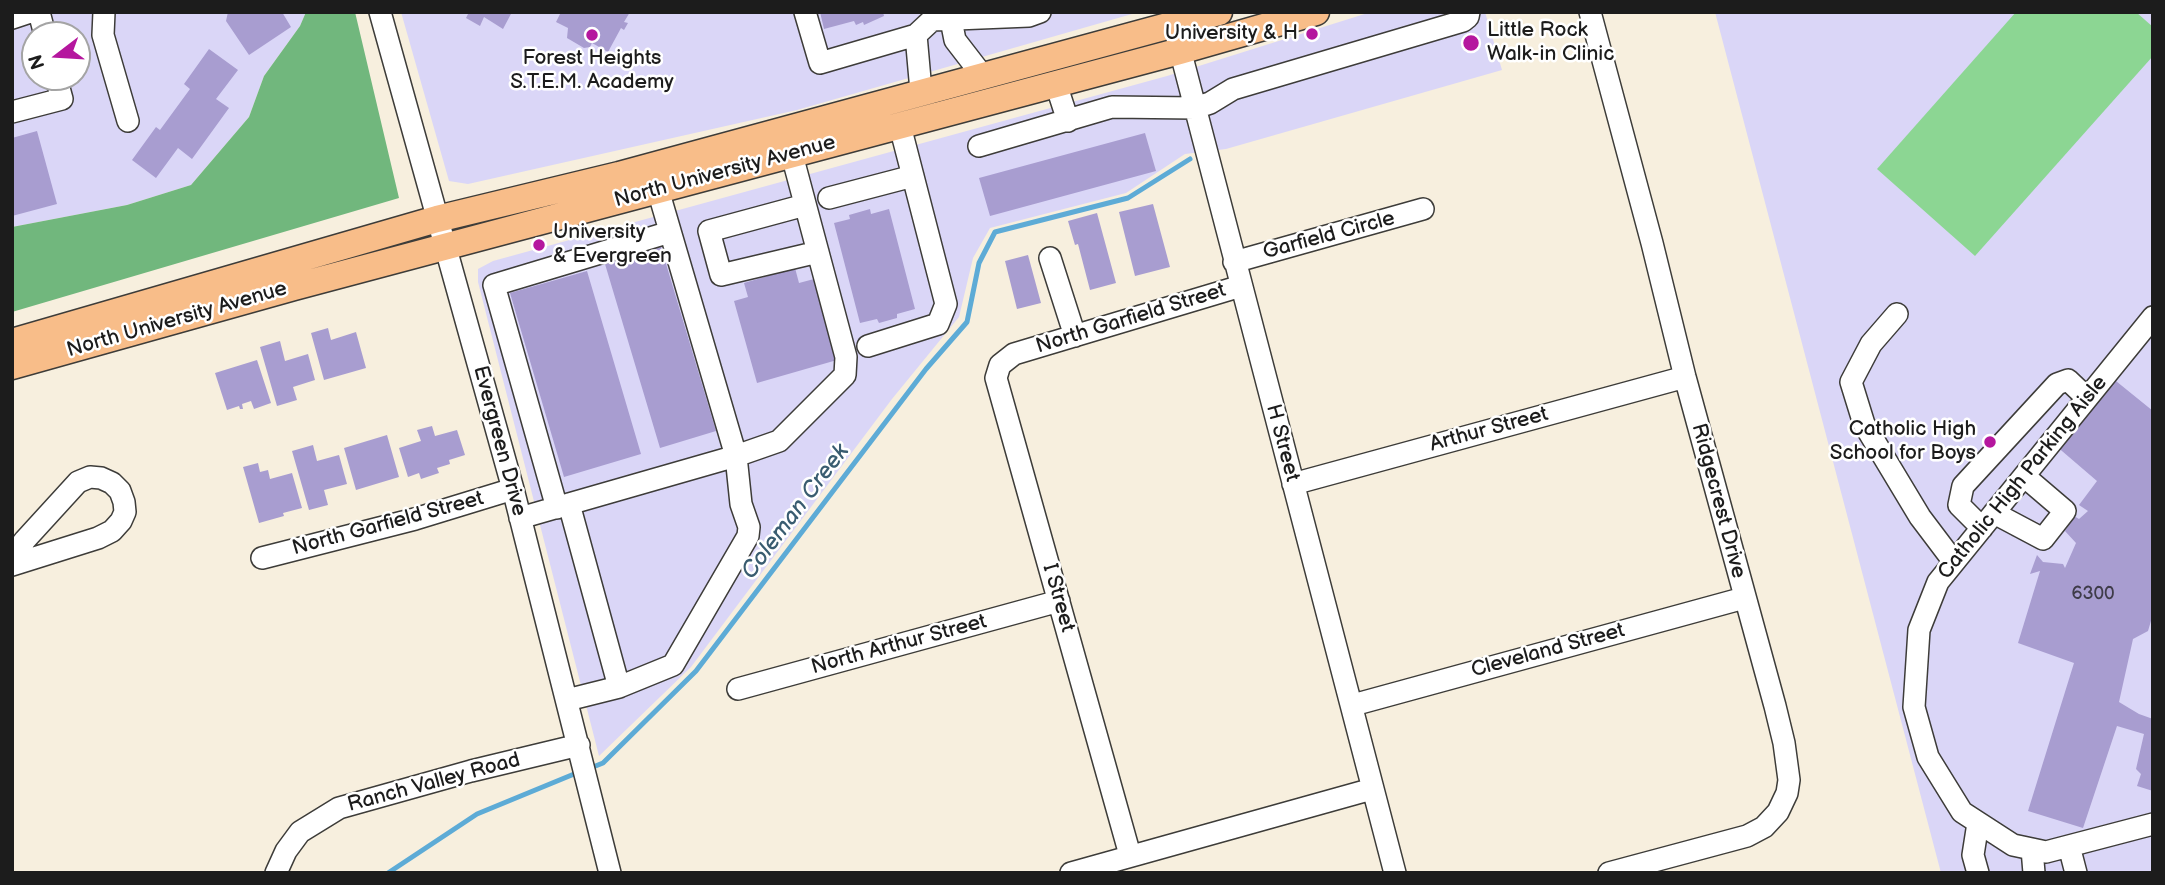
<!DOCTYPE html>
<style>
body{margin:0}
#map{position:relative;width:2165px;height:885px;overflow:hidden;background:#f7efde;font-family:"Balsamiq Sans",sans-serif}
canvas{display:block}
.frame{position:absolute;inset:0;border:14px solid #1c1c1c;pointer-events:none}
.north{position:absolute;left:21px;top:21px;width:70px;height:70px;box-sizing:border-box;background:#fff;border:2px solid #a4a4a4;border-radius:50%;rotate:253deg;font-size:19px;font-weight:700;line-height:28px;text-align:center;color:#1c1c1c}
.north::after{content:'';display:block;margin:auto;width:24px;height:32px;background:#b5179e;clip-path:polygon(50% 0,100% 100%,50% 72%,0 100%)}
</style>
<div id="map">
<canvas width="2165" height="885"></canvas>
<div class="frame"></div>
<div class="north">N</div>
</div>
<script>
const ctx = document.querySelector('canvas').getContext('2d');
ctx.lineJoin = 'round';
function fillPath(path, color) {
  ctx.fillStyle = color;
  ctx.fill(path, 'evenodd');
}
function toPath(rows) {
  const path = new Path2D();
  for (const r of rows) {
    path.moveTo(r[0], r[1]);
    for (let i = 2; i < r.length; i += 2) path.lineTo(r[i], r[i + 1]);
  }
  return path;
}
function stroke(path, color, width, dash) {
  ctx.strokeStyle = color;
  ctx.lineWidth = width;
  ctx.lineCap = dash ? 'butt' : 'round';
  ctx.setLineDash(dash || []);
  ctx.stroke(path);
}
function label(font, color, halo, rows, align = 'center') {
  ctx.font = font + ' "Balsamiq Sans",sans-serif';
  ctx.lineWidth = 5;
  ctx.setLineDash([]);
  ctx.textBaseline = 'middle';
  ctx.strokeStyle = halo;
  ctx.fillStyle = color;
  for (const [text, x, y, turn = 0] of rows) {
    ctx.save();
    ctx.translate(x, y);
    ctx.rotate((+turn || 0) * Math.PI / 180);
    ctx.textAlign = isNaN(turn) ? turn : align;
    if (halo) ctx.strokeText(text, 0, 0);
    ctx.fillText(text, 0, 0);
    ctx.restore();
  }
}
const built = toPath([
 [12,12,306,12,300,26,264,76,249,117,191,185,127,205,12,227],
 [35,35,77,35,77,77,35,77],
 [401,12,1139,12,797,110,468,184,449,181],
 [1371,12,1485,12,1502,70,1226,149,1185,154,1126,193,990,228,973,258,959,317,892,399,691,667,599,756,478,282,478,269,493,261,1167,76],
 [1715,12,2153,12,2153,873,1941,873]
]);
const green = toPath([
 [2016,12,2136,12,2153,27,2153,56,1975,256,1877,169]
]);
const forest = toPath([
 [306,12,355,12,399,198,12,312,12,227,127,205,191,185,249,117,264,76,300,26]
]);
const stream = toPath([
 [588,769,603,763,696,671,926,369,967,322,979,263,995,232,1128,198,1190,159],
 [388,873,477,814,579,772]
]);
const building = toPath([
 [228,12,282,12,291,27,249,55,226,21],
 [469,12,512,12,503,29,484,17,480,26,466,18],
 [561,12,630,12,624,22,628,23,624,30,621,28,608,52,592,43,590,47,584,48,567,38,568,28,556,22],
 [820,12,883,12,884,16,864,25,863,22,856,25,854,21,824,29],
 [209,49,238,70,216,99,229,108,192,159,178,148,156,178,132,160,156,127,160,130,190,89,184,84],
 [37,131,57,204,12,216,12,138],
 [1145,133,1156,171,990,216,979,178],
 [1153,204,1170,267,1135,276,1119,212],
 [870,209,871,214,889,209,915,309,897,314,897,318,879,323,877,319,860,323,834,223,850,219,849,215],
 [1097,213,1116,283,1090,290,1078,244,1075,245,1068,221],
 [661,247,716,431,660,448,605,264],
 [1028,255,1041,303,1017,309,1005,261],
 [795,268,799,283,814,279,837,360,757,383,734,301,748,297,744,283],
 [587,271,641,454,564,477,510,293],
 [328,328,331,340,356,332,366,368,324,380,311,333],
 [280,341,285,361,308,354,315,380,293,387,297,400,277,406,260,347],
 [257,360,271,403,254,409,251,401,242,404,243,409,240,409,239,406,227,410,215,373],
 [2111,377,2153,411,2153,614,2148,631,2133,639,2119,702,2139,714,2153,719,2153,791,2137,786,2141,774,2136,769,2144,734,2117,726,2083,828,2028,811,2074,663,2018,643,2040,571,2030,574,2037,555,2043,562,2063,564,2065,568,2076,543,2065,531,2074,516,2079,519,2088,511,2079,505,2097,481,2055,445],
 [432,426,435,436,457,430,465,455,449,460,450,464,437,468,439,473,421,479,419,473,408,477,399,448,421,441,417,430],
 [387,435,399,477,356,490,344,448],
 [313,445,317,461,339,455,347,484,324,490,328,505,309,510,292,451],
 [258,463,260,472,268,470,270,479,292,473,302,508,283,513,284,516,259,523,243,467]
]);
const minor = toPath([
 [39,12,45,35],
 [104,12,103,35,128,121],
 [380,12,513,489,610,873],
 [805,12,820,63,916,35,932,20,1029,16,1040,12],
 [1590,12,1652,243,1685,377,1775,706,1784,743,1789,780,1787,793,1778,812,1764,827,1747,836,1609,873],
 [12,18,30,12],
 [951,20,955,40,982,75],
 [916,35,921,91],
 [1177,38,1395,873],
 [1056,84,1068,121],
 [12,112,62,99,56,77],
 [979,146,1112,107,1195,108,1210,103,1233,89,1463,21,1468,17,1469,12],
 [829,198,913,176],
 [805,205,709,231,721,275,818,252],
 [1050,258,1075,336],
 [1234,262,1423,209],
 [1897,314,1871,344,1851,382,1864,424,1920,517,1954,562],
 [2153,317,1938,582,1919,630,1914,707,1928,757,1962,812,2013,845,2046,852,2153,824],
 [868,346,938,324,946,304,900,126],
 [1293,484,1685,377],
 [557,508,494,285,670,232],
 [1994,513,2043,539,2065,511,2024,476],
 [520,518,736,456,658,190],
 [1982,528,1959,505,1963,486,2057,384,2068,380,2087,398],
 [12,557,25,540,78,482,90,477,101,478,112,483,120,491,124,502,125,512,121,521,112,531,98,538,12,565],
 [262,558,415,519,513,489],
 [619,687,673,665,748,536,749,527,741,504,736,456,779,441,845,375,846,357,792,155],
 [738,689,1059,601],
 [567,700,619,687,569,504],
 [1353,705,1744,598],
 [1978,823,1973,855,1978,873],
 [2069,846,2076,873],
 [2032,849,2034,873],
 [1130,855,996,378,1000,365,1014,354,1241,286],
 [276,873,286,851,300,832,339,808,471,771,579,745],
 [1071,873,1372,789]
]);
const major = toPath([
 [12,342,437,219,619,175,1219,12],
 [12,366,294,287,1180,51,1316,12]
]);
const markers = [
 [1312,34,7,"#b5179e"],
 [592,35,7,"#b5179e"],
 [1471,43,9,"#b5179e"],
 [539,245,7,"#b5179e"],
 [1990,442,7,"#b5179e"]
];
const numberNames = [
 ["6300",2093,594]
];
const poiNames = [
 ["Little Rock",1487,31],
 ["Walk-in Clinic",1487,55],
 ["University & H",1298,34,"right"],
 ["Forest Heights",592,59,"center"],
 ["S.T.E.M. Academy",592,83,"center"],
 ["University",553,233],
 ["& Evergreen",553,257],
 ["Catholic High",1976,430,"right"],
 ["School for Boys",1976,454,"right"]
];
const streetNames = [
 ["North University Avenue",725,172,-15],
 ["Garfield Circle",1329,236,-15],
 ["North Garfield Street",1131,319,-17],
 ["North University Avenue",177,320,-16],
 ["Arthur Street",1489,430,-15],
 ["Evergreen Drive",499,441,75],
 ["H Street",1282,443,75],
 ["Catholic High Parking Aisle",2023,478,-51],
 ["Ridgecrest Drive",1718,501,75],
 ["North Garfield Street",388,524,-15],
 ["I Street",1058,598,74],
 ["North Arthur Street",899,645,-15],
 ["Cleveland Street",1548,651,-15],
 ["Ranch Valley Road",434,783,-15]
];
const waterNames = [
 ["Coleman Creek",796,512,-53]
];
fillPath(built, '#dad6f7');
fillPath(green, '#8cd693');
fillPath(forest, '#71b77d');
stroke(stream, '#5dabd6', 5);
fillPath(building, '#a89dd0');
stroke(minor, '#3d3c39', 24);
stroke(major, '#3d3c39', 29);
stroke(minor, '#fff', 21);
stroke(major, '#f8bd89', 26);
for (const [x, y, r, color] of markers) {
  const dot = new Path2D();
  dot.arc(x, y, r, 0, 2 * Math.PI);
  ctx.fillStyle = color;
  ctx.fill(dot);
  stroke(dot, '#fff', 2.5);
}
label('18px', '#3f3c49', null, numberNames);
label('21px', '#1c1c1c', '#fff', poiNames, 'left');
label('21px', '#1c1c1c', '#fff', streetNames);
label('italic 23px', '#395c70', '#fff', waterNames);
</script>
